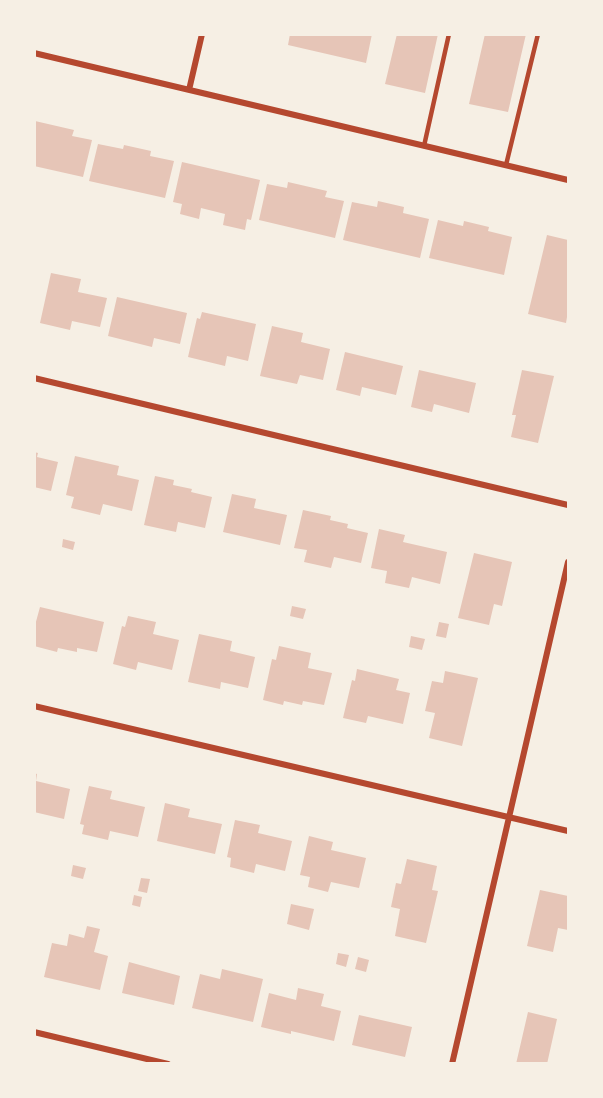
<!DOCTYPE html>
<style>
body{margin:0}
#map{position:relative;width:603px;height:1098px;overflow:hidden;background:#f6efe4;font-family:"Golos Text",sans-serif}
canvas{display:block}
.frame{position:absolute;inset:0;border:36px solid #f6efe4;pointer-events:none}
</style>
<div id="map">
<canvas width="603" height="1098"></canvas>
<div class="frame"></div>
</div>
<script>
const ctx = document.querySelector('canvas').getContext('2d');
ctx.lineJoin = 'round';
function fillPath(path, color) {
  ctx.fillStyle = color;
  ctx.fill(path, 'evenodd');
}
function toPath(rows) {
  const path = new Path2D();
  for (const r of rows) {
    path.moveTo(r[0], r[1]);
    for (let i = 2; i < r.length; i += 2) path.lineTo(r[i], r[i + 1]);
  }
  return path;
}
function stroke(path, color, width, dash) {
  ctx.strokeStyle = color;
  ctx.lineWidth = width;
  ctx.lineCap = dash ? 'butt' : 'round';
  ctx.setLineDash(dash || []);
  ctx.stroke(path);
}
const building = toPath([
 [290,34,372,34,366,63,288,45],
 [397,34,438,34,425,93,385,84],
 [485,34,526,34,508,112,469,104],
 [35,121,74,130,72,136,92,140,83,177,34,166],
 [98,144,123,149,124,145,151,151,150,156,174,161,165,198,89,181],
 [182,162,260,180,251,220,247,219,245,230,223,225,225,214,201,208,199,219,180,214,182,204,173,202],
 [288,182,327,191,325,197,344,201,335,238,259,220,267,184,287,188],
 [378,201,404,207,403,213,429,219,420,258,343,240,352,202,377,207],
 [438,220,463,226,464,221,489,227,488,231,512,237,504,275,429,258],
 [547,235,568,240,568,311,566,323,528,314],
 [51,273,81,279,78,292,107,298,100,327,72,321,70,330,40,323],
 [117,297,187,313,180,344,154,338,152,347,108,336],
 [202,312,256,324,248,361,227,356,225,366,188,357,197,318,200,319],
 [272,326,303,333,301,342,330,349,323,380,300,375,297,384,260,376],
 [345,352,403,366,396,395,362,387,360,396,336,390],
 [419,370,476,383,469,413,434,404,432,412,411,407],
 [522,370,554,376,538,443,511,437,516,415,512,415],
 [34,452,38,453,37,457,58,462,51,491,34,487],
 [75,456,119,466,117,475,139,480,132,511,103,504,100,515,71,508,74,497,66,495],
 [155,476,174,480,173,485,192,489,191,492,212,497,205,528,178,522,176,532,144,525],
 [232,494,256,499,254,508,287,515,280,545,223,532],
 [303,510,331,516,330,520,348,524,347,528,368,533,361,563,334,557,331,568,304,562,307,550,294,548],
 [379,529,405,535,403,542,447,552,440,584,412,577,409,588,385,583,387,571,371,568],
 [63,539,75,542,73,550,62,547],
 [474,553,512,562,502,606,494,604,489,625,458,618],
 [292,606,306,609,303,619,290,616],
 [40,607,104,622,97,652,77,648,77,652,58,648,57,652,34,646,34,629],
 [128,616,156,622,153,634,179,640,172,670,138,662,136,670,113,664,122,626,125,627],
 [439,622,449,624,446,638,436,636],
 [199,634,232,641,230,651,255,657,248,688,221,682,220,689,188,682],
 [411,636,425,639,422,650,409,647],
 [279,646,311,653,308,668,332,673,324,705,303,701,302,705,284,701,283,705,263,700,272,659,276,660],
 [357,669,399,679,396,690,410,693,403,724,368,716,366,723,343,718,352,680,355,681],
 [445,671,478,678,462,746,429,738,435,713,425,711,432,681,443,683],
 [34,773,37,774,36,781,70,789,64,819,34,812],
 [89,786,112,791,110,799,145,807,138,837,110,831,108,840,82,834,84,825,80,824],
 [165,803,190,809,188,817,222,824,215,854,157,841],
 [235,820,260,825,258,833,292,841,285,871,256,864,254,873,230,867,231,858,227,857],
 [309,836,333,842,331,850,366,858,359,888,331,882,328,892,308,887,310,877,300,875],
 [407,859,437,866,432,890,438,891,426,943,395,936,400,909,391,907,396,883,401,884],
 [73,865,86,868,83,879,71,876],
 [141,878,150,879,147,893,138,891],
 [540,890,568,896,568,930,558,928,553,952,527,946],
 [134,895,142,897,140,907,132,905],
 [291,904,314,909,309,930,287,924],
 [87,926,100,929,94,952,108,956,100,990,44,977,52,943,67,946,69,934,84,938],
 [338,953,349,955,346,967,336,964],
 [358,957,369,960,366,972,355,969],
 [129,962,180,976,174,1005,122,993],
 [222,969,263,979,253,1022,192,1008,200,974,220,979],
 [298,988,324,994,321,1006,341,1011,334,1041,291,1031,291,1034,261,1027,269,993,296,1000],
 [528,1012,557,1019,547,1064,516,1064],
 [359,1015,412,1027,405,1057,352,1045]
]);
const service = toPath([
 [424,146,449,34],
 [506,165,538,34]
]);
const minor = toPath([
 [34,53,568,180],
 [189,90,202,34],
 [34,378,568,505],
 [34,706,568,831],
 [34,1032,168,1064],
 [452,1064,568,562]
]);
fillPath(building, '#e6c5b7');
stroke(service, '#b5482f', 4.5);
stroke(minor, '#b5482f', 6);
</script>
